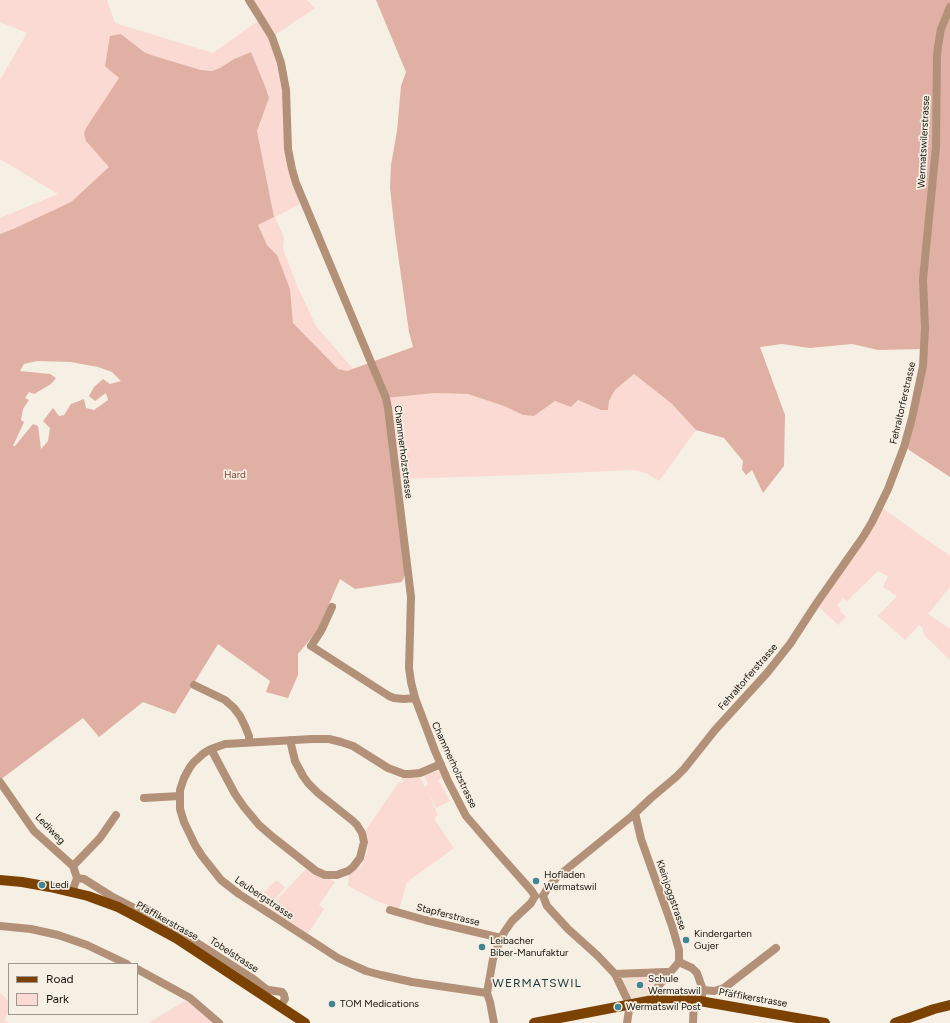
<!DOCTYPE html>
<meta charset="utf-8">
<style>
body{margin:0}
#map{position:relative;width:950px;height:1023px;overflow:hidden;background:#f6efe3;font-family:Figtree,sans-serif}
canvas{display:block}
.legend{position:absolute;left:8px;top:963px;width:130px;height:52px;box-sizing:border-box;background:#f6efe3;border:1px solid #9c978e;margin:0;padding:5px 7px;list-style:none;font-size:12px;color:#16140f}
.legend li{display:flex;align-items:center;gap:8px;height:20px}
.legend b{width:20px;border:1px solid #9c978e}
</style>
<div id="map">
<canvas width="950" height="1023"></canvas>
<ul class="legend">
<li><b style="height:5px;background:#7b4204"></b>Road</li>
<li><b style="height:11px;background:#fadad3"></b>Park</li>
</ul>
</div>
<script>
const ctx = document.querySelector('canvas').getContext('2d');
ctx.lineJoin = 'round';
function fillPath(path, color) {
  ctx.fillStyle = color;
  ctx.fill(path, 'evenodd');
}
function toPath(rows) {
  const path = new Path2D();
  for (const r of rows) {
    path.moveTo(r[0], r[1]);
    for (let i = 2; i < r.length; i += 2) path.lineTo(r[i], r[i + 1]);
  }
  return path;
}
function stroke(path, color, width, dash) {
  ctx.strokeStyle = color;
  ctx.lineWidth = width;
  ctx.lineCap = dash ? 'butt' : 'round';
  ctx.setLineDash(dash || []);
  ctx.stroke(path);
}
function label(font, color, halo, rows, align = 'center') {
  ctx.font = font + ' Figtree,sans-serif';
  ctx.lineWidth = 3.5;
  ctx.setLineDash([]);
  ctx.textBaseline = 'middle';
  ctx.strokeStyle = halo;
  ctx.fillStyle = color;
  for (const [text, x, y, turn = 0] of rows) {
    ctx.save();
    ctx.translate(x, y);
    ctx.rotate((+turn || 0) * Math.PI / 180);
    ctx.textAlign = isNaN(turn) ? turn : align;
    if (halo) ctx.strokeText(text, 0, 0);
    ctx.fillText(text, 0, 0);
    ctx.restore();
  }
}
const built = toPath([
 [660,973,660,977,658,983,647,997,632,1000,624,987,621,975]
]);
const green = toPath([
 [0,0,107,0,115,23,213,53,261,19,249,0,307,0,315,8,272,37,281,63,287,140,304,202,275,217,284,237,283,249,298,288,316,326,353,369,347,371,338,369,293,323,290,289,271,248,267,245,258,225,274,217,257,131,269,98,265,86,251,52,234,59,220,68,212,71,201,70,151,55,144,52,121,34,119,78,86,128,86,141,110,167,71,202,13,229,0,234,0,218,58,194,0,159,0,80,27,33,0,22],
 [634,374,671,403,696,430,659,481,648,474,639,471,630,470,524,475,397,479,386,398,435,393,468,394,504,406,523,415,534,416,555,401,571,407,578,400,601,410,608,410,609,401,615,390],
 [882,508,950,556,950,587,928,614,950,629,950,660,924,635,922,627,919,625,905,640,878,616,897,596,883,587,888,576,878,571,847,601,843,598,837,605,841,609,840,611,846,617,838,625,819,607,818,604],
 [435,771,439,772,442,778,438,780,450,801,436,808,426,789,438,815,434,819,454,848,407,882,399,909,379,902,348,886,349,875,357,869,362,864,367,853,368,846,367,837,365,831,399,782,402,783,404,781,401,779,403,776,419,776,425,787,428,784,424,775],
 [308,867,335,882,319,905,324,909,307,935,267,910],
 [276,880,285,887,284,889,266,908,255,902],
 [636,975,660,975,657,983,649,991,644,992,641,989],
 [0,993,9,1001,9,1010,4,1020,9,1023,0,1023],
 [190,998,219,1023,148,1023]
]);
const forest = toPath([
 [376,0,950,0,950,477,909,450,907,446,927,349,878,350,852,344,810,348,782,344,760,347,785,415,784,466,763,493,752,470,746,475,742,470,743,461,724,438,696,430,671,403,634,374,615,390,609,401,608,410,601,410,578,400,571,407,555,401,534,416,523,415,504,406,468,394,435,393,386,398,407,569,402,582,355,589,340,579,317,631,298,654,298,675,288,698,266,692,270,681,218,644,175,714,143,702,99,737,83,718,0,780,0,234,13,229,71,202,109,167,86,141,84,134,86,128,119,78,105,66,110,36,121,34,144,52,151,55,201,70,212,71,220,68,234,59,251,52,265,86,269,98,257,131,274,217,258,225,267,245,277,255,290,289,293,323,338,369,347,371,413,347,409,332,395,233,390,188,391,165,397,131,401,86,406,72],
 [37,361,71,362,98,367,112,372,121,381,110,384,103,379,94,387,89,396,95,401,106,393,108,400,94,410,86,408,84,399,71,404,64,415,59,416,53,408,43,421,50,428,48,441,41,449,38,426,33,424,15,446,13,446,24,422,21,420,23,409,29,400,25,398,29,392,34,394,51,384,56,378,50,374,20,371,24,364]
]);
const minor = toPath([
 [249,0,261,19,272,37,281,63,286,90,288,149,292,169,296,183,386,398,388,408,411,597,409,668,411,682,415,698,435,751,448,781,466,816,498,853,531,890,535,896],
 [332,607,321,631,311,646,389,696,394,698,404,699,415,698],
 [194,685,225,700,234,708,240,716,245,726,249,736,249,742],
 [211,749,235,794,244,807,259,825,274,838,316,871,325,875,337,875,342,873,348,871,353,867,360,858,364,842,362,833,357,825,353,821,318,793,308,783,303,776,295,761,290,740],
 [441,764,420,773,410,774,404,774,388,768,353,746,341,742,329,739,312,739,225,744,211,749,204,753,194,762,190,767,184,778,180,790,180,809,184,822,195,845,202,856,221,880,239,894,318,945,338,958,353,965,366,971,381,975,412,982,487,993],
 [0,782,34,831,73,866,77,878,72,892],
 [144,798,180,796],
 [635,813,641,839,672,926,679,950,679,962,655,990,653,994,653,1000],
 [73,866,100,838,116,815],
 [77,878,84,879,111,896,140,911,174,928,252,978,266,989,269,990,282,992,284,995,285,999,280,1007],
 [543,896,547,889,557,877,632,816,651,798,676,777,684,769,715,730,767,673,790,644,816,604,863,537,872,522,888,489,904,447,912,418,923,366,925,328,923,279,936,147,937,55,938,46,941,29,950,7],
 [543,896,547,906,568,929,598,956,615,974,628,1001,629,1010,627,1023],
 [390,910,425,920,501,938],
 [0,926,31,929,58,935,87,945,127,964],
 [679,962,692,968,697,973,703,990,701,1001],
 [137,969,190,998,219,1023],
 [615,974,666,972,670,973],
 [703,990,714,991,724,988,776,948],
 [494,1023,490,1002,487,993,493,959,501,938,505,931,512,921,531,903,535,896],
 [693,1023,694,1000]
]);
const major = toPath([
 [0,880,22,882,50,887,88,896,118,907,139,918,176,938,305,1023],
 [534,1023,653,1000,675,998,694,1000,825,1023],
 [895,1023,934,1009,950,1005]
]);
const markers = [
 [536,881,4,"#408593"],
 [42,885,4,"#408593"],
 [686,940,4,"#408593"],
 [482,947,4,"#408593"],
 [640,985,4,"#408593"],
 [332,1004,4,"#408593"],
 [618,1007,4,"#408593"]
];
const streetNames = [
 ["Wermatswilerstrasse",924,142,-87],
 ["Fehraltorferstrasse",903,403,-77],
 ["Chammerholzstrasse",403,452,83],
 ["Fehraltorferstrasse",748,677,-49],
 ["Chammerholzstrasse",454,765,65],
 ["Lediweg",50,829,46],
 ["Kleinjoggstrasse",671,895,71],
 ["Leubergstrasse",264,898,34],
 ["Stapferstrasse",448,915,14],
 ["Pfäffikerstrasse",167,921,29],
 ["Tobelstrasse",234,955,33],
 ["Pfäffikerstrasse",753,998,10]
];
const parkNames = [
 ["Hard",235,475]
];
const poiNames = [
 ["Hofladen",544,875],
 ["Wermatswil",544,887],
 ["Ledi",50,885],
 ["Kindergarten",694,934],
 ["Gujer",694,946],
 ["Leibacher",490,941],
 ["Biber-Manufaktur",490,953],
 ["Schule",648,979],
 ["Wermatswil",648,991],
 ["TOM Medications",340,1004],
 ["Wermatswil Post",626,1007]
];
const quarterNames = [
 ["WERMATSWIL",537,983]
];
fillPath(built, '#eee4d1');
fillPath(green, '#fadad3');
fillPath(forest, '#e1b0a4');
stroke(minor, '#b39178', 8);
stroke(major, '#7b4204', 10);
for (const [x, y, r, color] of markers) {
  const dot = new Path2D();
  dot.arc(x, y, r, 0, 2 * Math.PI);
  ctx.fillStyle = color;
  ctx.fill(dot);
  stroke(dot, '#f6efe3', 1.5);
}
label('10px', '#16140f', '#f6efe3', streetNames);
label('10px', '#7f4033', '#f6efe3', parkNames);
label('10px', '#16140f', '#f6efe3', poiNames, 'left');
ctx.letterSpacing = '1px';
label('12px', '#17383e', '#f6efe3', quarterNames);
ctx.letterSpacing = '0px';
</script>
